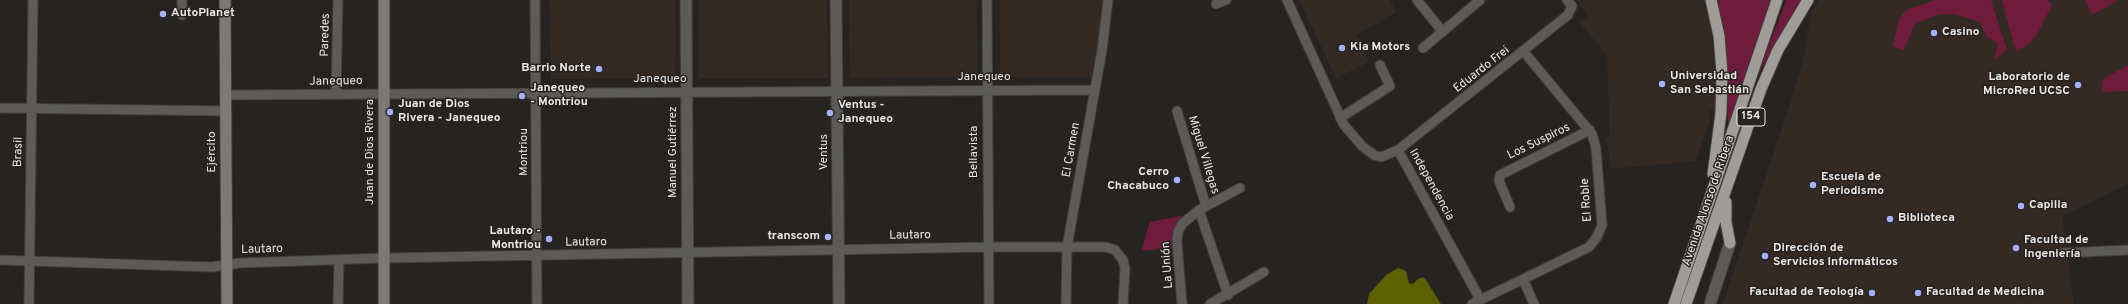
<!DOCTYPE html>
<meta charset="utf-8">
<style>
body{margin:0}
canvas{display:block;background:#272321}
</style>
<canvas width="2128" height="304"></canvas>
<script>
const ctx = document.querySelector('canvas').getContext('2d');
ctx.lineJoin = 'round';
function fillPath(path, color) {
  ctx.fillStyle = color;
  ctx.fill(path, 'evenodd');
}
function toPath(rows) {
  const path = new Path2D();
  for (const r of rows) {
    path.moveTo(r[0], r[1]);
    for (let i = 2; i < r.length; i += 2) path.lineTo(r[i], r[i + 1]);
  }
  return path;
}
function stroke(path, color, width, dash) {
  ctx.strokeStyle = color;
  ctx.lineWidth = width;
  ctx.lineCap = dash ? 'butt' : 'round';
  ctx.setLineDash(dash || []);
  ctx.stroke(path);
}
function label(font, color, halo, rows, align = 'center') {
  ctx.font = font + ' Overpass,sans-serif';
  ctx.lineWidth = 3;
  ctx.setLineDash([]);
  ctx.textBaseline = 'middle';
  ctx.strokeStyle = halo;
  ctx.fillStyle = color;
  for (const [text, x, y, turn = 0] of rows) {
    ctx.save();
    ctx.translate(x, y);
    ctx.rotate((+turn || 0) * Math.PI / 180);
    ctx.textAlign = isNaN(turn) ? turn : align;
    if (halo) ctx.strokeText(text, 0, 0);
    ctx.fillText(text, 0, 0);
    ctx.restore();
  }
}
const built = toPath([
 [549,0,675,0,675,74,672,78,551,79],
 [699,0,827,0,828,78,699,78],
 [849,0,977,0,977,77,850,78],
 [1000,0,1102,0,1098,46,1092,77,1000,77],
 [1299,0,1390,0,1396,12,1357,35,1369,62,1336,78],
 [1577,0,1703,0,1712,29,1714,81,1718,86,1718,110,1708,111,1710,121,1695,161,1611,169,1606,137,1610,137,1607,55,1580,23,1589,16],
 [1818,0,2128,0,2128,184,2062,216,2074,304,1723,304,1790,104,1803,60,1811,15]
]);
const green = toPath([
 [1715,0,1771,0,1728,130,1728,98,1724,27],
 [1786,0,1801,0,1756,78,1785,4],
 [1935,0,1991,0,2007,50,1994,60,1998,44,1986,36,1980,22,1954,14,1940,14,1915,24,1903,51,1893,46,1899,19,1906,10],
 [2002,0,2048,0,2052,5,2038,33,2029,44,2016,52],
 [2085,0,2119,0,2092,15],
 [2128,65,2128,91,2104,92,2102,88,2102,80],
 [1186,215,1172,233,1173,248,1141,251,1150,222]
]);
const water = toPath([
 [1398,268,1406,271,1409,283,1413,284,1418,279,1424,277,1441,304,1367,304,1369,294,1386,275]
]);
const minor = toPath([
 [535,0,537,304],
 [987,0,989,304],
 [1287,0,1344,125,1362,146,1374,155,1381,157,1398,150,1568,15,1572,6,1567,0],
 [1417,0,1442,31],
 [1216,4,1226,0],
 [182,15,182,0],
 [1423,48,1480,0],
 [336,94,338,0],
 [226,95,1095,90],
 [0,108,226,111],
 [1177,111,1206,206],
 [1340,118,1390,86,1380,65],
 [1398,150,1480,299],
 [1510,207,1499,181,1500,175,1590,130],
 [1199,210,1228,295],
 [2063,253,2128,250],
 [0,260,212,267,240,263,384,258,988,247,1106,247,1115,250,1123,260,1125,268,1123,304],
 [1523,279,1534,304],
 [29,304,33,0],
 [338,304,339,260],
 [1066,304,1067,247,1102,50,1108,0],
 [1182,304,1177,242,1178,232,1182,224,1199,210,1240,188],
 [1210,304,1264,272],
 [1472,304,1589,247,1597,237,1602,225,1596,148,1592,134,1524,52]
]);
const tertiary = toPath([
 [686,0,688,304],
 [836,0,839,304],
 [1710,304,1730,243]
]);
const secondary = toPath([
 [225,0,227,304],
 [384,304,384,0]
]);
const trunk = toPath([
 [1711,0,1719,36,1722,73,1721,113,1713,174],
 [1726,202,1726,222,1730,243],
 [1674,304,1777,0],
 [1686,304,1761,89,1778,50,1808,0]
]);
const markers = [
 [163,14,4,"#a6b1fc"],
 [1934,33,4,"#a6b1fc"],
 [1342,48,4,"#a6b1fc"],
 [599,69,4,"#a6b1fc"],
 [1662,84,4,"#a6b1fc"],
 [2078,85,4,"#a6b1fc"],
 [522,96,4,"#a6b1fc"],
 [390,112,4,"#a6b1fc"],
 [830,113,4,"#a6b1fc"],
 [1177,180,4,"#a6b1fc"],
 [1813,185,4,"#a6b1fc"],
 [2021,206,4,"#a6b1fc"],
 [1890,219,4,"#a6b1fc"],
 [828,237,4,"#a6b1fc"],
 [549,239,4,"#a6b1fc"],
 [2016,248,4,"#a6b1fc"],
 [1765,256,4,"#a6b1fc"],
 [1872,293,4,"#a6b1fc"],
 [1918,293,4,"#a6b1fc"]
];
const shields = [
 [1751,117,28]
];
const shieldNames = [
 ["154",1751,117]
];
const poiNames = [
 ["AutoPlanet",171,14],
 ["Casino",1942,33],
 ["Kia Motors",1350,48],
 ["Barrio Norte",591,69,"right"],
 ["Universidad",1670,77],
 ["San Sebastián",1670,91],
 ["Laboratorio de",2070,78,"right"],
 ["MicroRed UCSC",2070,92,"right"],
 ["Janequeo",530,89],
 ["- Montriou",530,103],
 ["Juan de Dios",398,105],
 ["Rivera - Janequeo",398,119],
 ["Ventus -",838,106],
 ["Janequeo",838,120],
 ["Cerro",1169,173,"right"],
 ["Chacabuco",1169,187,"right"],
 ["Escuela de",1821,178],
 ["Periodismo",1821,192],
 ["Capilla",2029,206],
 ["Biblioteca",1898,219],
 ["Lautaro -",541,232,"right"],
 ["Montriou",541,246,"right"],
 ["transcom",820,237,"right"],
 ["Facultad de",2024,241],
 ["Ingeniería",2024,255],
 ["Dirección de",1773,249],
 ["Servicios Informáticos",1773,263],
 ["Facultad de Teología",1864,293,"right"],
 ["Facultad de Medicina",1926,293]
];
const streetNames = [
 ["Paredes",326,35,-89],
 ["Eduardo Frei",1482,70,-38],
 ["Janequeo",984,78],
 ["Janequeo",660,80],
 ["Janequeo",336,82,-1],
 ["Los Suspiros",1539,142,-26],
 ["El Carmen",1072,150,-80],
 ["Brasil",19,152,-89],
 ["Ejército",213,152,-90],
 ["Juan de Dios Rivera",371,152,-90],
 ["Montriou",525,152,-90],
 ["Manuel Gutiérrez",674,152,-90],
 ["Ventus",825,152,-90],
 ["Bellavista",975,152,-90],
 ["Miguel Villegas",1203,155,73],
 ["Independencia",1431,185,61],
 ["El Roble",1587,200,-94],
 ["Avenida Alonso de Ribera",1709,201,-71],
 ["Lautaro",910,236,-1],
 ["Lautaro",586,243,-1],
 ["Lautaro",262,250,-2],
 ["La Unión",1168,265,-94]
];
fillPath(built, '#332a23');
fillPath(green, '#6e1b3c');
fillPath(water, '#5d6001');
stroke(minor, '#423e3c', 11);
stroke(tertiary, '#423e3c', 13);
stroke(secondary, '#423e3c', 13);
stroke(trunk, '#423e3c', 13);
stroke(minor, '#5c5b59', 9);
stroke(tertiary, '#5c5b59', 11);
stroke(secondary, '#7c7a77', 11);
stroke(trunk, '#a09d98', 11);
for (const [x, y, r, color] of markers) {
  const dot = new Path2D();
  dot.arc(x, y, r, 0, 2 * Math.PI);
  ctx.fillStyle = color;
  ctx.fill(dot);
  stroke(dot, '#272321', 1.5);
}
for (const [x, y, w] of shields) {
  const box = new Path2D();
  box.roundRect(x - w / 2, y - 9, w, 18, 3);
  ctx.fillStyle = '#272321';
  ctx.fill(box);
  stroke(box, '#eae7e5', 1);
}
label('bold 11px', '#eae7e5', null, shieldNames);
label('bold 12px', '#eae7e5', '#272321', poiNames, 'left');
label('12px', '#eae7e5', '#272321', streetNames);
</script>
